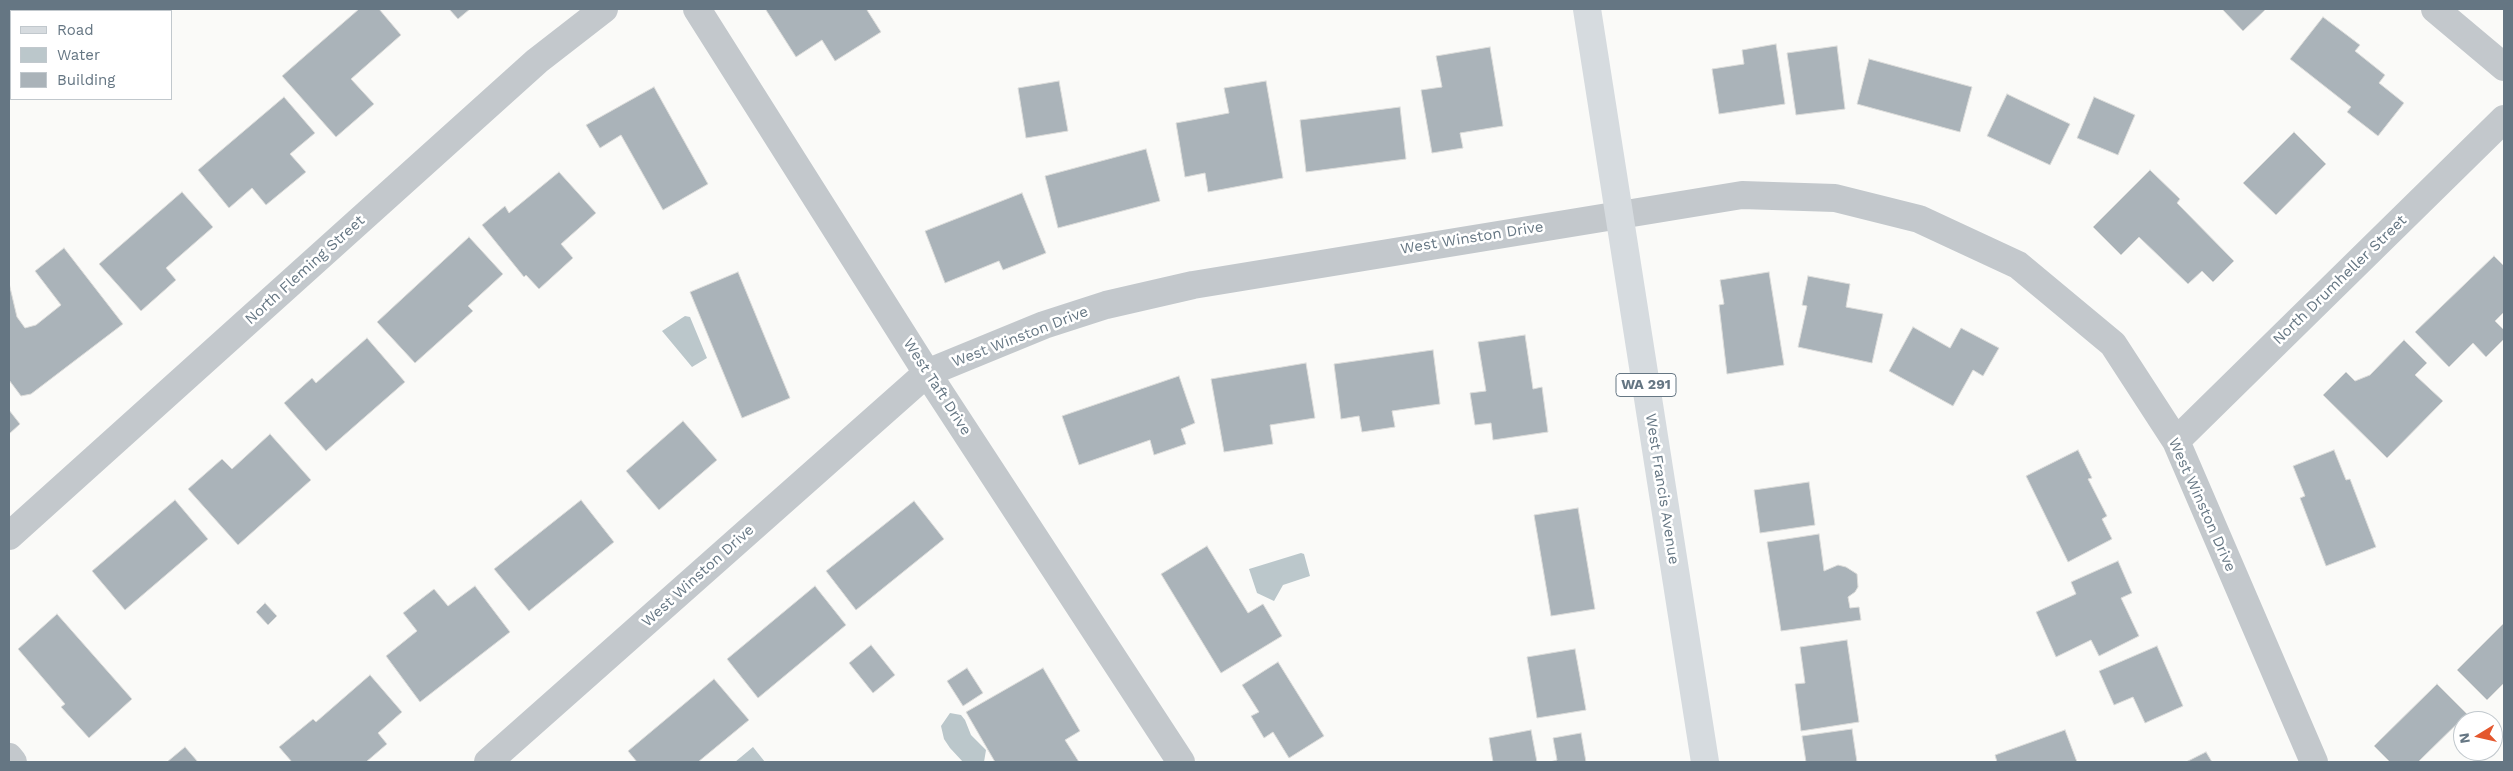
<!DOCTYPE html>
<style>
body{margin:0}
#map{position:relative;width:2513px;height:771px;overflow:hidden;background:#fafaf8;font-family:"Work Sans",sans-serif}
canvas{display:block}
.frame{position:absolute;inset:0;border:10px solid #657683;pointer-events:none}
.legend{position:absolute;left:10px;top:10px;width:162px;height:90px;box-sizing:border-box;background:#fff;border:1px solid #c1c8cd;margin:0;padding:6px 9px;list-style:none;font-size:15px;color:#657683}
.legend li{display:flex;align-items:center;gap:10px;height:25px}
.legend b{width:25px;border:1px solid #c1c8cd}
.north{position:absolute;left:2453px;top:711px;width:50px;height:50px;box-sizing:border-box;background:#fff;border:1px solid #c1c8cd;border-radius:50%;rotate:261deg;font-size:14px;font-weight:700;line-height:20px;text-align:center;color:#657683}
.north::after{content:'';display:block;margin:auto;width:18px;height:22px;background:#e4572e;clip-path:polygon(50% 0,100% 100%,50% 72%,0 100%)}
</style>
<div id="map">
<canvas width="2513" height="771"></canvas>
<div class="frame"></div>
<ul class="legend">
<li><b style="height:6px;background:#d6dbdf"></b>Road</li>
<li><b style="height:14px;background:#bbc7cb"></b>Water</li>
<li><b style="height:14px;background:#aab3b9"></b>Building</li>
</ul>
<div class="north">N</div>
</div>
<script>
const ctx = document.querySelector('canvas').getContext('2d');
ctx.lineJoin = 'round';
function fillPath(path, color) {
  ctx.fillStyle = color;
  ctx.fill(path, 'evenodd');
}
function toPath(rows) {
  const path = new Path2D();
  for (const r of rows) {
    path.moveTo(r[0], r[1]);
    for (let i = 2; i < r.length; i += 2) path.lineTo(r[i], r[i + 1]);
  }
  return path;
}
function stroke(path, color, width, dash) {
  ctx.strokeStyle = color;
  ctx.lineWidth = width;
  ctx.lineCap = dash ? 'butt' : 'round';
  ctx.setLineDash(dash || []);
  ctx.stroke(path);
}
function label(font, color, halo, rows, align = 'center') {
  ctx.font = font + ' "Work Sans",sans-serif';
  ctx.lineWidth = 5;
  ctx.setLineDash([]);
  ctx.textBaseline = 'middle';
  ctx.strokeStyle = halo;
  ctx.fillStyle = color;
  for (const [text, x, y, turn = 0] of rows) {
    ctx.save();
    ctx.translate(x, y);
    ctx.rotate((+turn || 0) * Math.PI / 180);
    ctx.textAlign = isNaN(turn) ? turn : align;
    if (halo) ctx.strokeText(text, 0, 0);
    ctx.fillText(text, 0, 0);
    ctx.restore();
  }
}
const water = toPath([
 [685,316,690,317,707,358,692,367,662,331],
 [1301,553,1304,554,1310,576,1283,585,1274,601,1257,593,1249,569],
 [950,713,961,715,965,720,971,735,986,750,984,762,963,762,950,748,944,739,941,726],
 [753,747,765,762,735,762]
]);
const building = toPath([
 [359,9,379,9,401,35,351,79,374,104,336,137,282,76,359,9],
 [449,9,470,9,458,19,449,9],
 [767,9,869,9,867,10,881,32,835,61,822,40,796,57,766,10,767,9],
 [2222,9,2266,9,2243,31,2222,9],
 [2323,17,2360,45,2355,51,2385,75,2379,83,2404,103,2378,136,2347,112,2351,107,2290,59,2323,17],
 [1776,44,1785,104,1719,114,1712,69,1744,64,1742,50,1776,44],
 [1837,46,1845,109,1796,115,1787,53,1837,46],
 [1490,47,1503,126,1460,133,1463,148,1432,153,1421,90,1442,87,1436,56,1490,47],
 [1869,59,1972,87,1960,132,1857,104,1869,59],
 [1059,81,1068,131,1026,138,1018,88,1059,81],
 [1266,81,1283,178,1208,192,1205,173,1185,177,1176,123,1229,113,1224,88,1266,81],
 [654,87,708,184,663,210,621,135,600,148,586,125,654,87],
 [2007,94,2070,124,2050,165,1987,136,2007,94],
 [284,97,315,133,290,154,306,172,266,205,252,188,229,208,198,170,284,97],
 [2094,97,2135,115,2118,155,2077,138,2094,97],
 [1400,107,1406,159,1306,172,1300,120,1400,107],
 [2294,132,2326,164,2276,215,2243,183,2294,132],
 [1146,149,1160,201,1058,228,1045,176,1146,149],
 [2150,170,2180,199,2177,203,2234,261,2213,282,2202,271,2188,284,2139,237,2121,255,2093,227,2150,170],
 [559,172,596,213,561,244,573,258,539,289,526,275,524,277,482,225,505,206,509,213,559,172],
 [182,192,213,227,166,268,176,280,141,311,99,264,182,192],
 [1022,193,1046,253,1003,270,999,261,945,283,925,231,1022,193],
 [469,237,503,274,468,306,473,311,415,363,377,322,469,237],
 [64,248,123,324,31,394,21,396,9,380,9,283,17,317,25,328,36,325,61,305,35,271,64,248],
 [2494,256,2504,266,2504,312,2495,321,2504,330,2504,339,2486,357,2473,343,2449,367,2415,332,2494,256],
 [738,272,790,398,742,418,690,292,738,272],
 [1769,272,1784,365,1727,374,1719,305,1724,304,1720,280,1769,272],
 [1808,276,1850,284,1846,307,1883,314,1872,363,1798,347,1807,306,1802,305,1808,276],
 [1913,327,1950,348,1961,328,1999,348,1983,376,1973,370,1953,406,1889,371,1913,327],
 [1525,335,1533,389,1542,387,1548,432,1493,440,1491,423,1475,425,1470,393,1486,391,1478,342,1525,335],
 [367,338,405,382,326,451,284,403,312,378,316,383,367,338],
 [2404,340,2427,363,2415,375,2443,401,2387,458,2323,395,2346,372,2355,381,2370,375,2404,340],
 [1433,350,1440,404,1392,411,1395,427,1362,432,1359,416,1341,419,1334,364,1433,350],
 [1306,363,1315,418,1270,425,1273,444,1224,452,1211,379,1306,363],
 [1179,376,1195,423,1181,429,1186,444,1154,455,1150,440,1079,465,1062,416,1179,376],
 [9,410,20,424,9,434,9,410],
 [683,421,717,460,659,510,626,471,683,421],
 [270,434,311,480,238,545,188,489,222,459,232,469,270,434],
 [2078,450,2092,478,2088,479,2107,516,2102,519,2112,539,2068,562,2026,476,2078,450],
 [2334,450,2346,480,2350,479,2376,547,2326,566,2300,498,2305,496,2293,466,2334,450],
 [1809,482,1815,525,1760,533,1754,490,1809,482],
 [175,500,208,539,125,610,92,571,175,500],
 [581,500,614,542,529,611,494,569,581,500],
 [914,501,944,539,856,610,826,571,914,501],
 [1578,508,1595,609,1551,616,1534,515,1578,508],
 [1819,534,1824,571,1838,565,1846,567,1857,574,1858,587,1855,592,1848,597,1850,608,1859,607,1861,620,1781,631,1767,542,1819,534],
 [1207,546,1248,613,1263,604,1282,636,1221,673,1161,574,1207,546],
 [2118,561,2132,593,2121,598,2139,636,2099,656,2091,640,2056,657,2036,612,2076,594,2071,582,2118,561],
 [475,586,510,632,420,702,386,656,417,631,403,613,434,589,448,606,475,586],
 [815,586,846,625,758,698,727,659,815,586],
 [265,603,277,616,268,625,256,612,265,603],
 [57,614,132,699,89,738,61,707,65,704,18,649,57,614],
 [2504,623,2504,683,2487,700,2457,670,2504,623],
 [1847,640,1859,722,1801,731,1795,684,1805,683,1800,647,1847,640],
 [871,645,895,675,873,693,849,663,871,645],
 [2157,646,2183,706,2145,723,2133,697,2114,705,2099,671,2157,646],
 [1575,649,1586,710,1537,718,1527,657,1575,649],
 [1278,662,1324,736,1289,758,1273,732,1264,738,1251,716,1259,712,1242,685,1278,662],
 [967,668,983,693,963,706,947,681,967,668],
 [1043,668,1080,731,1065,740,1079,762,995,762,966,712,1043,668],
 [370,675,402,712,378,733,387,744,366,762,292,762,279,747,313,719,316,722,370,675],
 [714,679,749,720,698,762,637,762,628,751,714,679],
 [2437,684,2467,714,2418,762,2390,762,2374,746,2437,684],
 [1852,729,1857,762,1806,762,1802,736,1852,729],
 [1531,730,1537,762,1493,762,1489,738,1531,730],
 [2065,730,2077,762,1997,762,1995,755,2065,730],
 [1581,733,1586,762,1550,762,1557,760,1553,738,1581,733],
 [185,747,198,762,167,762,185,747],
 [2206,752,2212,762,2186,762,2206,752]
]);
const street = toPath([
 [697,9,927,373,1181,762],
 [2435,9,2504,67],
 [2176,441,2504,119],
 [9,536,537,61,604,9],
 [9,757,13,762],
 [488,762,927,373,1044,325,1106,305,1193,285,1742,195,1835,198,1919,219,2018,265,2113,344,2176,441,2314,762]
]);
const primary = toPath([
 [1587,9,1705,762]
]);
const shields = [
 [1646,385,60]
];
const shieldNames = [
 ["WA 291",1646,385]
];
const streetNames = [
 ["West Winston Drive",1472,238,-9],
 ["North Fleming Street",305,270,-42],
 ["North Drumheller Street",2340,280,-44],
 ["West Winston Drive",1020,337,-21],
 ["West Taft Drive",937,387,57],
 ["West Francis Avenue",1662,489,81],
 ["West Winston Drive",2202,505,66],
 ["West Winston Drive",698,576,-42]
];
fillPath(water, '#bbc7cb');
fillPath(building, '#aab3b9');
stroke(building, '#dcdcda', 1);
stroke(street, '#c3c8cc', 28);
stroke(primary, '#d6dbdf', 28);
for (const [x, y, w] of shields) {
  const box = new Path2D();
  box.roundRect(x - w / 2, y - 11.5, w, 23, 4);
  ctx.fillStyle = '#fff';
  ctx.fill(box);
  stroke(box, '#657683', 1);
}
label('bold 14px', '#657683', null, shieldNames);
label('15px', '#657683', '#fff', streetNames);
</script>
